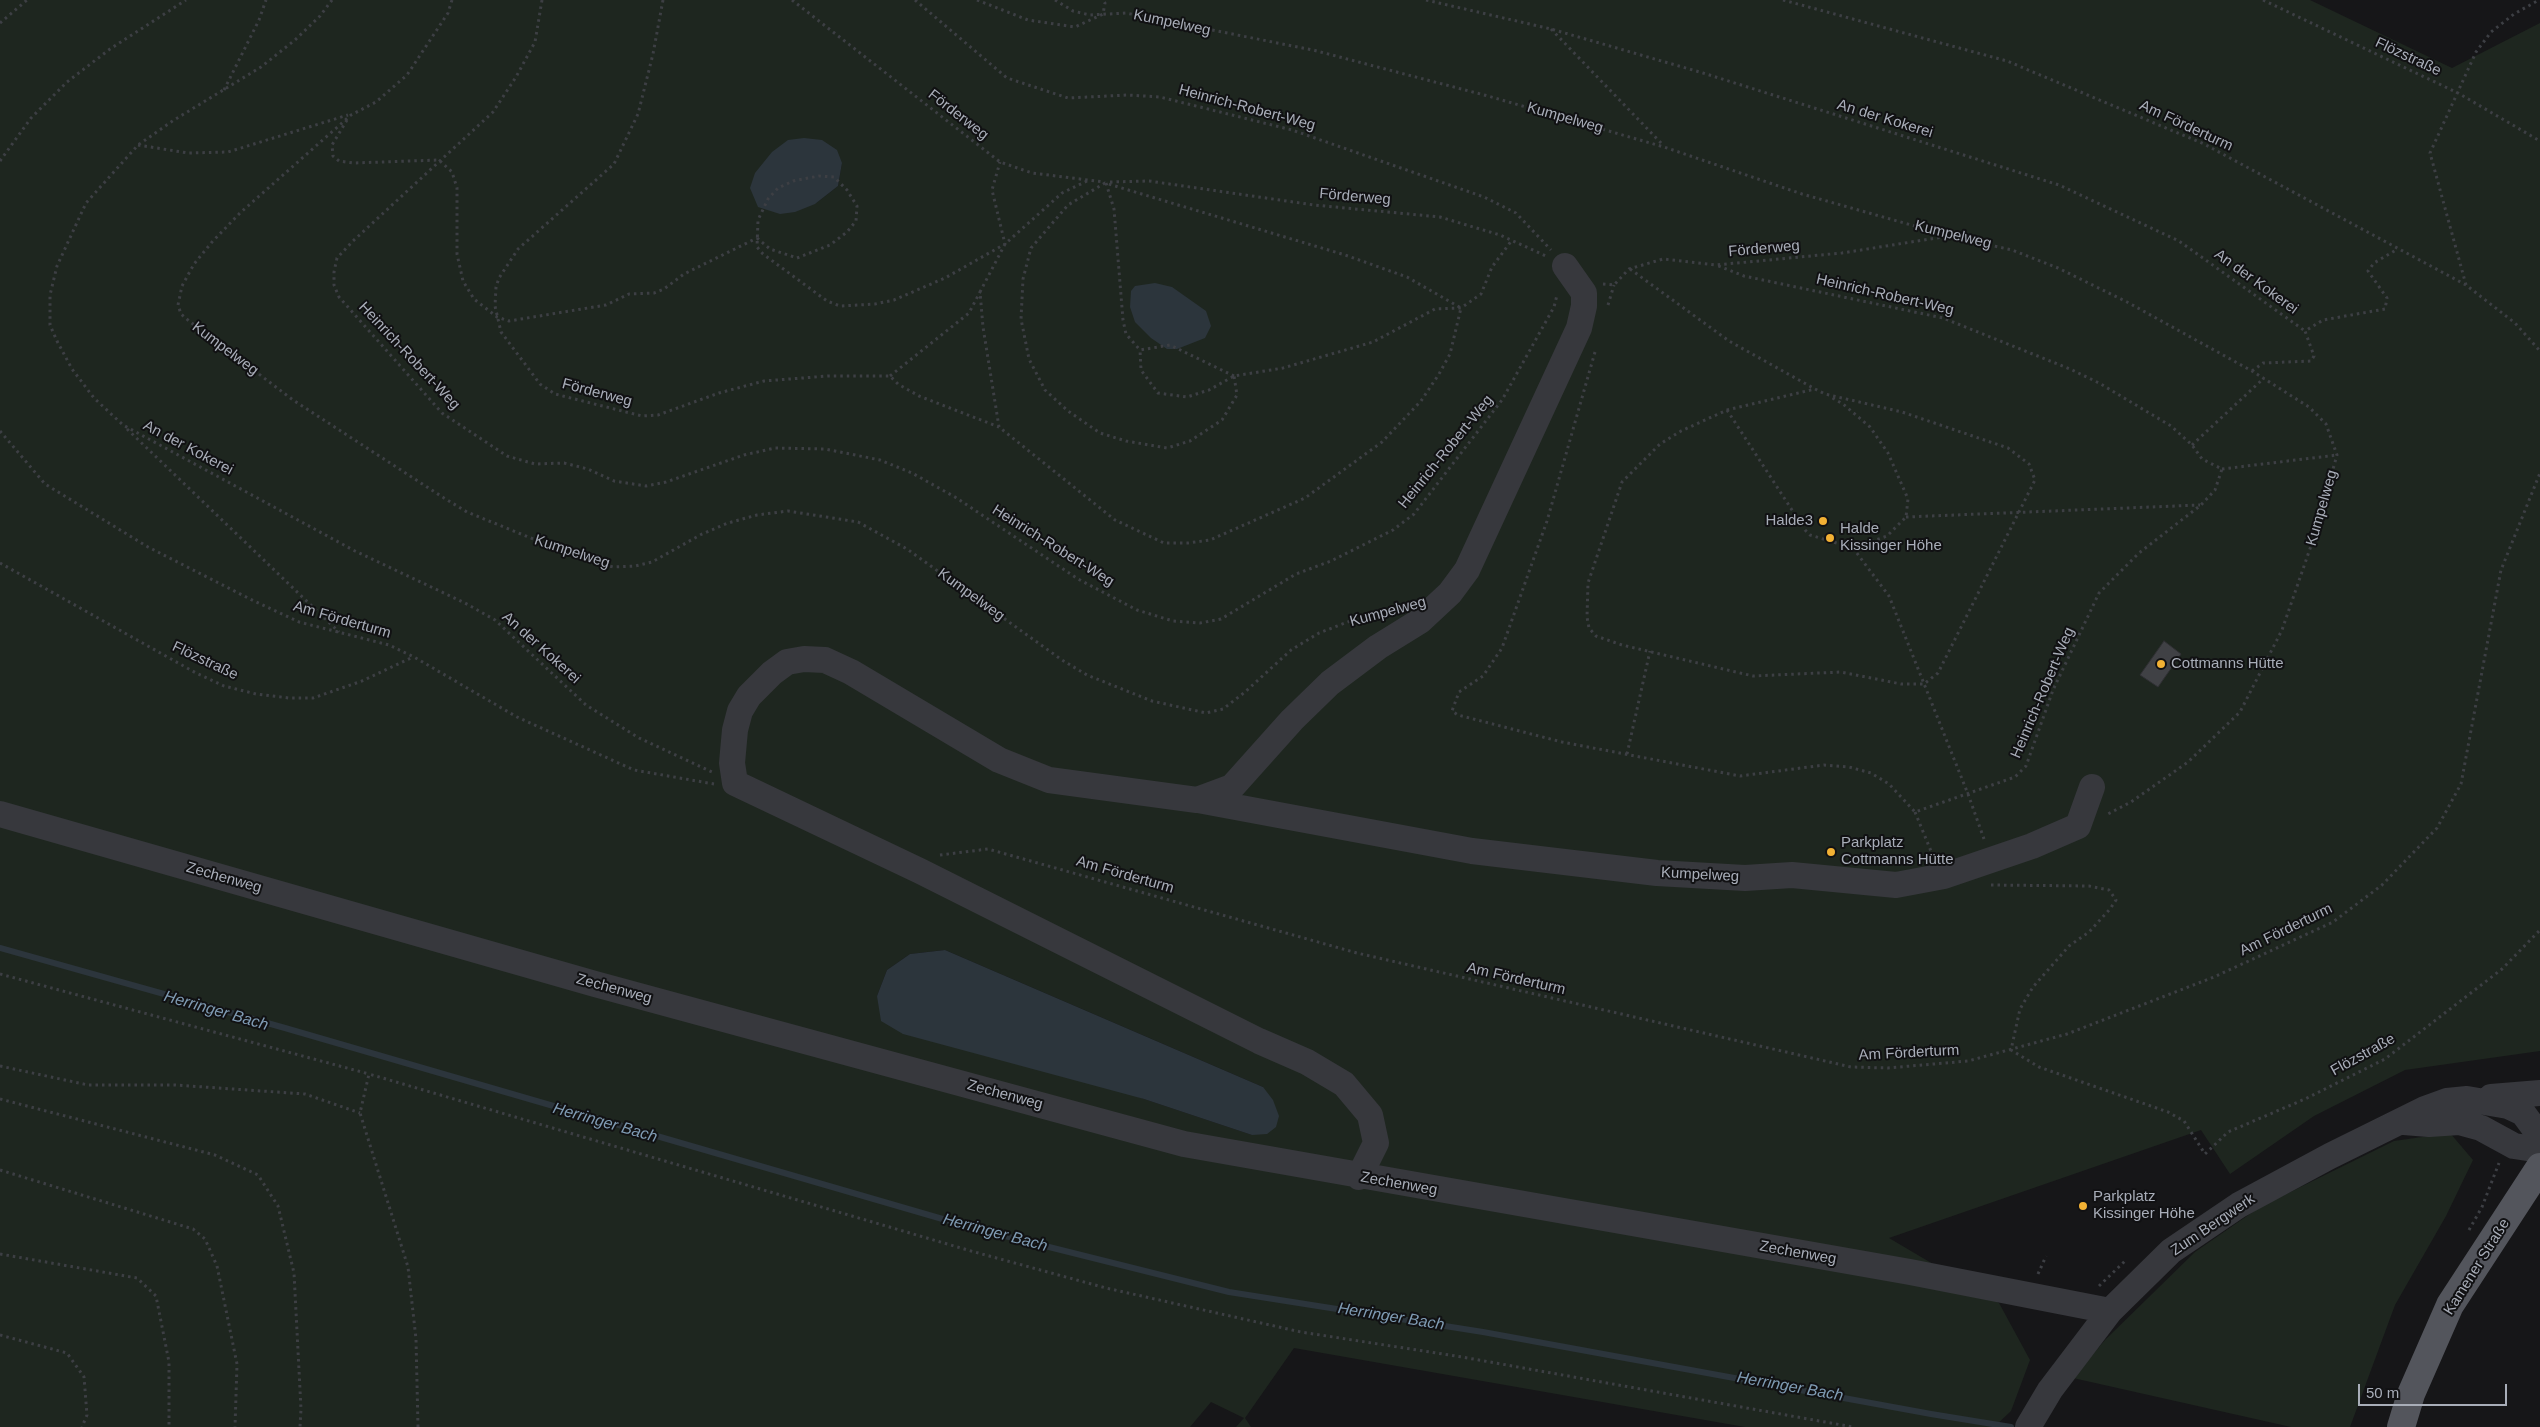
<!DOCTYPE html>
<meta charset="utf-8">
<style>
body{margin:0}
#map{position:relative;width:2540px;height:1427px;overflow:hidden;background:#161618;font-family:Arial,sans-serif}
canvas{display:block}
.scale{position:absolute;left:2358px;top:1384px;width:149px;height:22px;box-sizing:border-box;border:2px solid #a8adb8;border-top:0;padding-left:6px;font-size:15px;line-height:18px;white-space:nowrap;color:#a8adb8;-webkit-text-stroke:4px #111113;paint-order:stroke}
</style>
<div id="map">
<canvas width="2540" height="1427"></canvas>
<div class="scale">50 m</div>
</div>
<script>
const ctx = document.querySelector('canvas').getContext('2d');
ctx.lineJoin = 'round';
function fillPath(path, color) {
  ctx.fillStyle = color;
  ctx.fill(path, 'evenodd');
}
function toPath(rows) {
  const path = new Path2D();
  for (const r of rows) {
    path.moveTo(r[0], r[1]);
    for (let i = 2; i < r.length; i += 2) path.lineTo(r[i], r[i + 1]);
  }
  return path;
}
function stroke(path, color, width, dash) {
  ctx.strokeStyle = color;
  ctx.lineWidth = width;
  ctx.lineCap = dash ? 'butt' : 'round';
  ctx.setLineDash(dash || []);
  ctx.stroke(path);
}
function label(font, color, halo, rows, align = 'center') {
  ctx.font = font + ' Arial,sans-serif';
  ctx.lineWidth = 4;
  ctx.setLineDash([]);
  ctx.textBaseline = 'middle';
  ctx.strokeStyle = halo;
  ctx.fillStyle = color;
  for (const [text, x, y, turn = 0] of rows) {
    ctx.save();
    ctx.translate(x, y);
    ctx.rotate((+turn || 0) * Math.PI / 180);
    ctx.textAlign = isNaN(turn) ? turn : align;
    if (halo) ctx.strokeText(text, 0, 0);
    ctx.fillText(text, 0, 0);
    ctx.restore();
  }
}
const green = toPath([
 [0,0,2310,0,2452,68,2540,23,2540,1051,2405,1070,2314,1116,2230,1174,2201,1130,1889,1238,1999,1303,2030,1360,2011,1411,1994,1427,1745,1427,1294,1348,1245,1418,1251,1427,1236,1427,1244,1418,1211,1402,1190,1427,0,1427],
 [842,163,838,186,815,204],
 [945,950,1263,1087,1252,1135,1144,1099,877,996,887,970,910,954],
 [2450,1133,2473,1160,2446,1216,2395,1305,2350,1427,2291,1427,2073,1378,2105,1340,2195,1252,2260,1207,2394,1141]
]);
const water = toPath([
 [804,138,822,140,837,150,842,163,838,186,815,204,795,212,780,214,758,207,750,188,755,173,772,152,788,140],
 [1155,283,1172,287,1206,311,1211,326,1205,338,1177,349,1167,349,1151,338,1135,322,1130,307,1131,291,1135,286],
 [945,950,1263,1087,1273,1100,1279,1116,1276,1127,1267,1134,1252,1135,1144,1099,903,1034,881,1021,877,996,887,970,910,954]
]);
const stream = toPath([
 [0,948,285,1028,977,1229,1229,1292,1483,1332,1931,1414,2011,1427]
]);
const building = toPath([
 [2164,641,2181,654,2158,687,2140,675,2164,641]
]);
const path = toPath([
 [332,0,320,16,295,40,261,67,174,120,138,145,86,203,57,266,50,295,50,325,57,341,72,369,94,398,123,425,355,551,465,603,495,620,586,705,639,738,712,772],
 [452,0,448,13,407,75,376,102,351,115,240,213,212,242,194,264,182,286,178,305,181,314,189,321,293,400,444,498,467,512,575,556,613,567,635,566,652,562,702,534,728,523,757,515,788,511,858,522,907,549,1062,660,1087,675,1152,701,1206,713,1223,709,1245,692,1291,650,1319,633,1358,618,1396,607],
 [542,0,535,42,516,77,493,112,353,241,337,258,334,272,334,285,339,297,442,413,507,456,535,464,564,463,588,469,614,481,646,486,666,482,744,455,775,448,825,449,880,460,912,473,955,497,1078,579,1137,610,1173,621,1200,623,1221,619,1296,574,1331,561,1393,530,1414,514,1502,400,1554,307,1557,295],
 [663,0,653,54,638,114,614,164,518,249,499,278,496,287,495,306,501,332,540,384,555,394,642,416,658,415,719,393,764,381,828,376,890,376,898,384,919,396,999,427],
 [792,0,1000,162,1032,173,1104,182],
 [915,0,1007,78,1068,98,1128,95,1160,97,1292,130,1484,197,1516,213,1551,250],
 [977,0,1028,20,1075,27,1103,14,1105,3,1103,0],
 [1055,0,1073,11,1090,15,1126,13,1313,50,1488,96,1664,147,1802,194,1950,236,2012,250,2058,268,2127,302,2252,371,2309,407,2326,424,2337,455,2313,540,2282,630,2240,712,2188,762,2131,802,2106,815],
 [1426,0,1551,29,1703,73,2059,185,2179,241,2305,331],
 [1783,0,2007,61,2204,144,2466,285,2515,323,2540,351],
 [2263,0,2458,93,2540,141],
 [0,23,27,0],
 [1551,29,1663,145],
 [224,90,259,20,266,0],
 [347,120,332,145,333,156,339,161,353,163,439,160,452,172,457,188,457,254,463,281,474,299,497,317,509,321,606,305,629,294,654,293,664,289,684,274,757,238],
 [138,145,188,153,228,152,348,115],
 [0,161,31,118,67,82,110,49,186,0],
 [1087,181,1062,193,1005,244,980,292,983,327,999,427,1115,520,1164,543,1188,543,1210,540,1305,498,1382,442,1421,401,1439,374,1450,354,1461,308,1407,277,1345,255,1105,183,1068,205,1031,248,1023,279,1021,319,1029,359,1045,390,1068,411,1100,433,1126,441,1167,448,1190,441,1222,420,1237,395,1234,376],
 [1110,182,1149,181,1314,205,1440,217,1500,235,1546,256],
 [1106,183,1114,209,1123,320,1126,334,1140,350],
 [757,238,770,249,797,258,830,245,847,232,856,221,857,206,847,190,834,177,819,176,793,181,778,188,768,199,758,220,757,247,763,254,827,301,840,306,875,304,894,300,945,278,1005,244,992,190,1000,162],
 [1630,269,1729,341,1815,389],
 [1603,284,1614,285,1629,269,1663,259,1716,265,1842,253,1949,236],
 [2466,285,2430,153,2476,52,2491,32,2514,14,2539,0],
 [1608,305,1614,285],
 [1595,352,1547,521,1502,648,1483,676,1459,692,1452,711,1458,715,1562,742,1740,776,1824,765,1849,767,1871,773,1889,784,1915,812,2015,777,2026,766,2053,690,2099,593,2139,553,2201,505,2215,490,2222,469,2202,459,2192,445,2171,426,2099,383,2070,369,1943,318,1744,276,1716,265],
 [2252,371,2263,363,2311,361,2314,356,2305,331,2323,320,2385,309,2387,298,2368,271,2374,263,2396,250],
 [890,376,969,313,980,292],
 [1234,376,1170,345,1140,350,1141,370,1158,393,1187,397,1209,390,1234,376,1283,368,1373,342,1435,309,1461,308,1481,294,1492,267,1512,240],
 [1815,389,1825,394,1902,412,2008,448,2029,464,2035,480,1938,673,1924,684,1901,684,1841,672,1753,676,1622,645,1596,636,1589,628,1587,617,1588,583,1622,482,1660,444,1681,431,1727,410,1815,389],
 [1727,410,1805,530,1810,535,1853,548,1887,536,1906,517,1908,499,1888,453,1870,427,1843,404,1829,396],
 [127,429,339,632],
 [0,431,45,484,148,547,254,601,299,622,389,645,414,657,517,717,634,770,714,784],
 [2192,445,2264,378],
 [2222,469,2337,455],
 [1906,517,2200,505],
 [1853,548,1889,596,1968,794,1984,839],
 [0,563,196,673,224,686,256,694,289,698,313,698,362,681,413,657],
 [1627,754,1650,651],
 [1915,812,1933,856],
 [940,855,988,849,1357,953,1851,1067,1888,1068,1968,1061,2067,1034,2214,977,2333,922,2382,885,2437,828,2461,784,2501,570,2540,473],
 [1991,885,2089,886,2109,890,2116,900,2110,909,2089,932,2069,946,2033,987,2020,1009,2011,1050,2039,1067,2168,1112,2184,1121,2205,1154,2228,1132,2305,1099,2385,1059,2502,969,2540,930],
 [0,974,369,1074],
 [0,1066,88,1085,175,1085,305,1094,360,1113],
 [0,1099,215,1155,258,1175,278,1206,294,1273,301,1409,300,1427],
 [0,1170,193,1229,205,1239,217,1266,237,1364,235,1427],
 [2469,1230,2482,1207,2499,1163],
 [0,1254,137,1278,156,1296,169,1362,169,1427],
 [2038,1274,2046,1256],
 [2099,1286,2125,1261],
 [0,1335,67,1353,84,1377,87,1415,82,1427],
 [418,1427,416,1339,408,1267,360,1113,369,1074,971,1251,1106,1288,1301,1332,1462,1357,1853,1427]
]);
const minor = toPath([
 [1198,800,1472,851,1657,873,1745,878,1792,875,1896,885,1944,876,2032,846,2078,826,2092,787],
 [0,814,595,984,1184,1144,1910,1272,2110,1311],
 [2491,1097,2540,1093],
 [2404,1122,2429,1124,2459,1122,2481,1128,2514,1146,2540,1150],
 [1359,1177,1376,1143,1370,1115,1344,1084,1307,1062,1259,1041,920,871,735,783,732,763,735,730,740,711,749,696,772,673,787,662,804,659,825,660,851,672,999,760,1049,780,1197,800,1232,787,1292,720,1330,683,1378,647,1420,621,1450,593,1467,570,1579,328,1584,306,1584,293,1565,266],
 [2028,1427,2050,1390,2110,1311,2171,1251,2239,1205,2330,1156,2425,1109,2447,1101,2467,1099,2508,1106,2523,1113,2540,1136]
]);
const major = toPath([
 [2401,1427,2411,1394,2450,1305,2540,1167]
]);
const markers = [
 [1823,521,5,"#f2b134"],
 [1830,538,5,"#f2b134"],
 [2161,664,5,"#f2b134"],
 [1831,852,5,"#f2b134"],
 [2083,1206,5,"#f2b134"]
];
const streetNames = [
 ["Kumpelweg",1172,23,12],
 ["Flözstraße",2408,57,25],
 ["Heinrich-Robert-Weg",1247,108,15],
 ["Förderweg",958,115,38],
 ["Kumpelweg",1565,118,16],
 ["An der Kokerei",1885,119,17],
 ["Am Förderturm",2186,126,25],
 ["Förderweg",1355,197,5],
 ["Kumpelweg",1953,235,14],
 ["Förderweg",1764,249,-5],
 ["An der Kokerei",2256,282,36],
 ["Heinrich-Robert-Weg",1885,295,13],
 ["Kumpelweg",225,349,37],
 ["Heinrich-Robert-Weg",409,356,47],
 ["Förderweg",597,393,15],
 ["An der Kokerei",188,448,28],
 ["Heinrich-Robert-Weg",1446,452,-51],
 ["Kumpelweg",2322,508,-74],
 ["Heinrich-Robert-Weg",1053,546,32],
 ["Kumpelweg",572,552,18],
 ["Kumpelweg",971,595,36],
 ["Kumpelweg",1388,612,-15],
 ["Am Förderturm",342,620,16],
 ["An der Kokerei",541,648,42],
 ["Flözstraße",205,661,25],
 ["Heinrich-Robert-Weg",2043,693,-67],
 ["Am Förderturm",1125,875,16],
 ["Kumpelweg",1700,875,3],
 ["Zechenweg",224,878,16],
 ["Am Förderturm",2286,930,-26],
 ["Am Förderturm",1516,979,13],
 ["Zechenweg",614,989,15],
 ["Am Förderturm",1909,1053,-3],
 ["Flözstraße",2363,1055,-29],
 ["Zechenweg",1005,1095,15],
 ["Zechenweg",1399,1184,10],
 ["Zum Bergwerk",2213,1225,-34],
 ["Zechenweg",1798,1253,10],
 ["Kamener Straße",2477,1267,-58]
];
const poiNames = [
 ["Halde3",1813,521,"right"],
 ["Halde",1840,529],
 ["Kissinger Höhe",1840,546],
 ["Cottmanns Hütte",2171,664],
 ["Parkplatz",1841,843],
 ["Cottmanns Hütte",1841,860],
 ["Parkplatz",2093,1197],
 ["Kissinger Höhe",2093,1214]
];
const waterNames = [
 ["Herringer Bach",216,1011,16],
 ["Herringer Bach",605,1123,16],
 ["Herringer Bach",995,1233,15],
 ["Herringer Bach",1391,1317,9],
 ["Herringer Bach",1790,1387,10]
];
fillPath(green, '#1e261f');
fillPath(water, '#2c353c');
stroke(stream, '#2c353c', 6);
fillPath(building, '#404145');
stroke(building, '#303034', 1);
stroke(path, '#3d3f44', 3, [2.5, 4]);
stroke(minor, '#37383d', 26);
stroke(major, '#53555c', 28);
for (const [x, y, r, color] of markers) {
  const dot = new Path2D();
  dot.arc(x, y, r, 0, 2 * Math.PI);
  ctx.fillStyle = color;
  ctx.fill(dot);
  stroke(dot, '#111113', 2);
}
label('15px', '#a8adb8', '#111113', streetNames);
label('15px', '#a8adb8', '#111113', poiNames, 'left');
label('italic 16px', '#7f9bb3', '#111113', waterNames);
</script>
